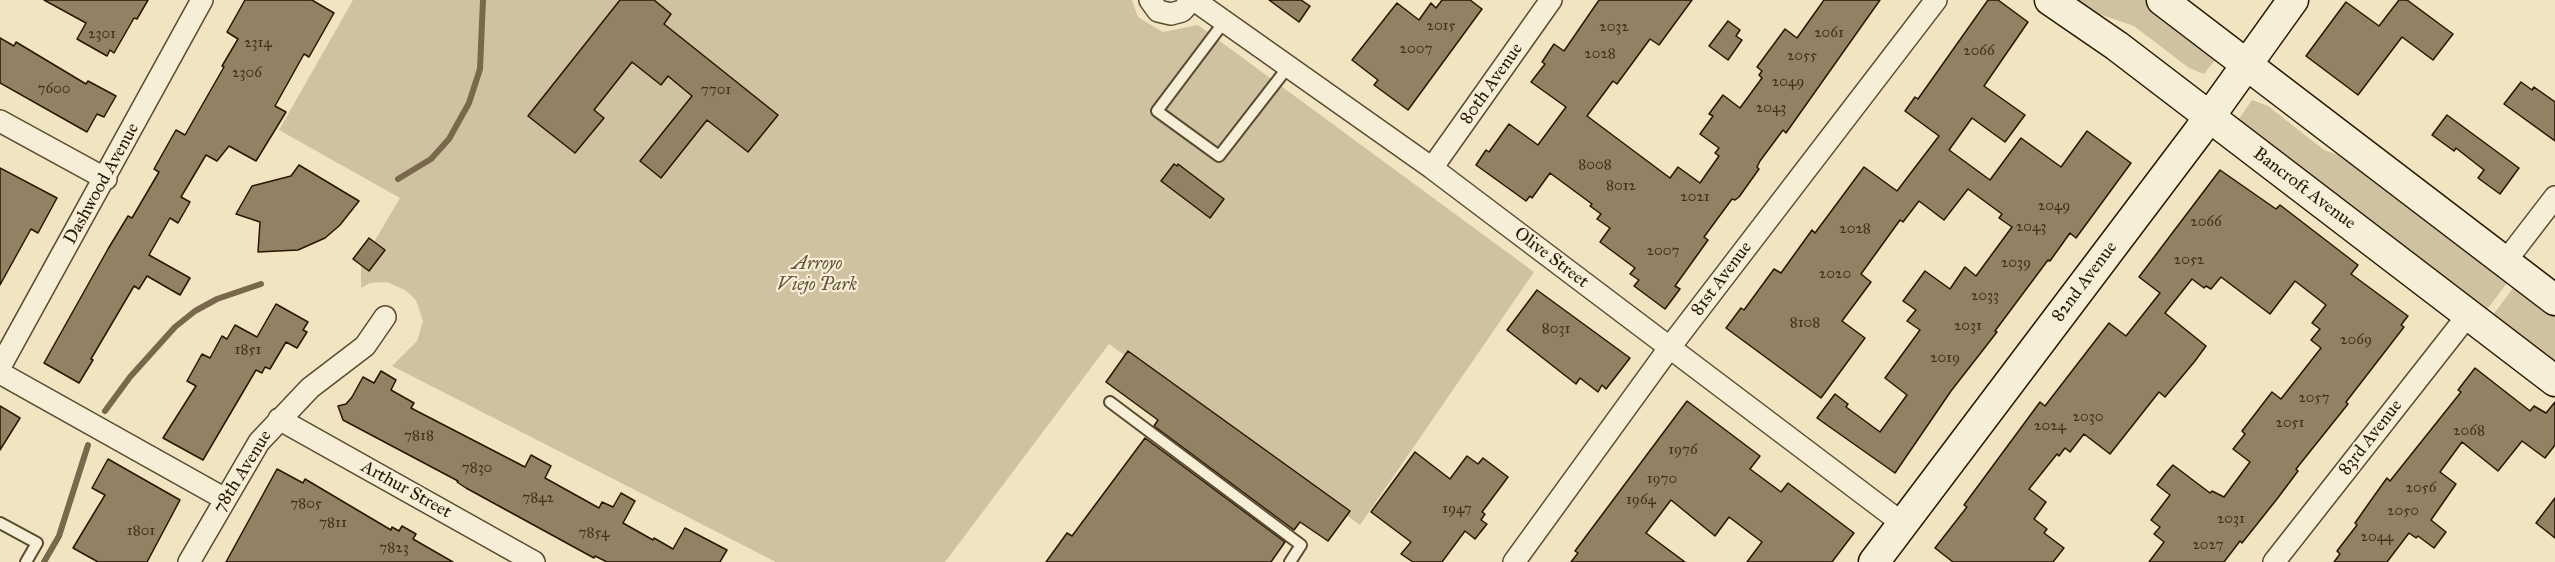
<!DOCTYPE html>
<style>
body{margin:0}
canvas{display:block;background:#f1e5c1}
</style>
<canvas width="2555" height="562"></canvas>
<script>
const ctx = document.querySelector('canvas').getContext('2d');
ctx.lineJoin = 'round';
function fillPath(path, color) {
  ctx.fillStyle = color;
  ctx.fill(path, 'evenodd');
}
function toPath(rows) {
  const path = new Path2D();
  for (const r of rows) {
    path.moveTo(r[0], r[1]);
    for (let i = 2; i < r.length; i += 2) path.lineTo(r[i], r[i + 1]);
  }
  return path;
}
function stroke(path, color, width, dash) {
  ctx.strokeStyle = color;
  ctx.lineWidth = width;
  ctx.lineCap = dash ? 'butt' : 'round';
  ctx.setLineDash(dash || []);
  ctx.stroke(path);
}
function label(font, color, halo, rows, align = 'center') {
  ctx.font = font + ' "IM FELL Great Primer",serif';
  ctx.lineWidth = 4.5;
  ctx.setLineDash([]);
  ctx.textBaseline = 'middle';
  ctx.strokeStyle = halo;
  ctx.fillStyle = color;
  for (const [text, x, y, turn = 0] of rows) {
    ctx.save();
    ctx.translate(x, y);
    ctx.rotate((+turn || 0) * Math.PI / 180);
    ctx.textAlign = isNaN(turn) ? turn : align;
    if (halo) ctx.strokeText(text, 0, 0);
    ctx.fillText(text, 0, 0);
    ctx.restore();
  }
}
const green = toPath([
 [353,0,1132,0,1138,17,1163,32,1198,25,1534,272,1360,525,1109,344,945,562,776,562,392,366,417,341,423,321,416,300,405,290,387,282,370,283,361,288,361,264,400,198,279,130],
 [2075,0,2146,0,2219,55,2204,74,2189,68,2134,26,2096,13],
 [2252,100,2268,106,2324,150,2358,162,2510,279,2486,311,2238,120],
 [2517,283,2555,313,2555,364,2492,316]
]);
const stream = toPath([
 [398,179,431,159,449,139,469,103,480,69,483,0],
 [105,411,130,377,175,327,195,311,217,299,261,284],
 [44,562,59,536,88,445]
]);
const building = toPath([
 [44,0,148,0,137,19,134,18,114,53,110,50,107,56,77,39,86,23,44,0],
 [245,0,312,0,334,13,309,57,304,54,275,106,286,112,256,161,229,146,217,161,206,155,181,197,190,202,178,223,170,218,149,255,190,278,180,295,147,276,139,289,134,286,91,359,93,360,79,383,44,363,108,249,128,216,132,218,159,172,154,169,172,137,176,130,185,135,224,67,222,66,238,39,227,32,245,0],
 [620,0,654,0,671,14,664,24,778,115,748,152,707,120,661,178,640,161,692,96,668,76,661,85,632,62,594,110,604,118,575,153,528,116,620,0],
 [1269,0,1301,0,1310,6,1299,22,1269,0],
 [1442,0,1470,0,1482,9,1408,110,1374,85,1378,80,1352,60,1397,3,1419,20,1431,3,1436,8,1442,0],
 [1599,0,1692,0,1659,45,1650,39,1617,84,1613,81,1587,116,1670,178,1678,167,1700,183,1719,156,1715,153,1719,148,1700,134,1713,116,1709,114,1723,95,1740,108,1762,78,1759,75,1762,71,1757,67,1785,29,1797,38,1824,0,1880,0,1786,133,1783,130,1760,161,1757,167,1759,169,1739,197,1735,200,1732,199,1704,237,1708,240,1675,286,1680,289,1665,309,1634,286,1639,280,1630,274,1635,268,1600,242,1610,228,1597,219,1601,214,1590,206,1592,204,1550,173,1532,198,1530,196,1526,201,1476,165,1486,150,1489,152,1509,124,1538,145,1566,107,1531,82,1545,64,1542,62,1554,44,1564,51,1599,0],
 [1988,0,1998,0,2028,22,1984,86,2025,115,2005,142,1972,118,1949,150,1990,180,2021,138,2061,167,2087,131,2131,163,2076,238,2070,233,2050,261,2048,260,1995,331,1997,332,1951,391,1895,473,1817,418,1835,394,1848,404,1846,407,1880,432,1907,395,1885,378,1920,330,1907,321,1916,310,1903,301,1925,271,1950,289,1965,267,1976,276,2012,227,1999,218,2002,214,1968,189,1944,220,1919,201,1903,222,1900,220,1861,274,1871,282,1842,321,1865,338,1821,398,1726,328,1741,308,1744,310,1774,269,1781,273,1812,230,1815,233,1864,167,1897,191,1939,136,1905,111,1915,97,1918,99,1988,0],
 [2399,0,2407,0,2453,34,2433,60,2402,37,2358,95,2306,56,2346,2,2379,26,2399,0],
 [1728,21,1740,30,1736,36,1742,40,1728,60,1709,46,1728,21],
 [0,38,14,46,16,42,86,84,88,81,116,96,104,117,97,114,87,132,0,83,0,38],
 [2521,82,2532,90,2534,87,2555,102,2555,141,2504,104,2521,82],
 [2447,115,2519,168,2500,194,2478,178,2484,170,2456,148,2454,151,2432,135,2447,115],
 [1174,164,1177,166,1178,164,1224,199,1210,218,1161,181,1174,164],
 [299,165,359,201,340,225,325,238,298,250,258,252,260,222,236,214,252,186,291,176,299,165],
 [0,168,57,198,38,233,31,229,0,285,0,168],
 [2220,170,2276,209,2280,205,2358,265,2351,274,2408,316,2401,325,2404,327,2346,402,2348,404,2296,469,2298,471,2277,499,2242,543,2240,541,2224,562,2149,562,2164,542,2154,534,2160,527,2151,520,2170,495,2157,485,2166,473,2173,465,2210,493,2212,491,2224,497,2250,462,2233,449,2245,434,2242,431,2272,392,2281,399,2321,348,2311,340,2320,329,2312,323,2326,305,2295,281,2270,314,2221,277,2211,289,2206,286,2204,288,2192,279,2165,313,2206,346,2195,361,2165,397,2159,392,2110,454,2084,434,2070,452,2065,448,2059,456,2057,454,2029,489,2046,502,2034,519,2047,529,2044,533,2064,548,2053,562,1953,562,1935,548,1967,507,1964,505,2040,402,2045,406,2109,323,2126,336,2160,293,2139,277,2220,170],
 [369,238,385,250,369,271,353,259,369,238],
 [1537,290,1630,358,1606,389,1602,385,1598,392,1580,378,1576,384,1507,330,1537,290],
 [276,304,308,322,303,330,307,332,297,348,286,342,270,369,265,367,262,373,256,370,203,460,163,438,196,386,187,381,202,354,210,358,222,336,227,339,235,325,257,337,276,304],
 [1128,351,1350,511,1328,541,1300,522,1294,530,1154,426,1158,420,1106,382,1128,351],
 [2475,368,2530,411,2534,406,2546,413,2555,402,2555,445,2545,458,2522,441,2498,471,2462,442,2440,472,2456,484,2431,520,2446,532,2434,548,2418,536,2416,538,2409,533,2387,562,2334,562,2340,554,2337,551,2357,525,2355,523,2374,496,2387,478,2390,481,2461,392,2458,390,2475,368],
 [381,371,396,380,391,390,414,403,411,408,525,467,531,455,551,466,545,478,599,508,602,502,613,507,621,493,635,501,623,523,653,540,654,538,673,549,685,528,727,550,720,562,607,562,595,556,594,558,466,488,457,482,458,481,343,420,338,406,346,404,352,397,363,377,374,383,381,371],
 [1687,401,1760,456,1750,469,1781,492,1788,483,1854,533,1832,562,1747,562,1762,542,1729,517,1715,536,1671,500,1646,533,1685,562,1571,562,1578,553,1575,551,1687,401],
 [0,406,20,418,0,450,0,406],
 [1145,438,1285,542,1271,562,1046,562,1067,533,1072,536,1145,438],
 [1415,452,1450,479,1467,456,1478,464,1483,458,1508,477,1482,512,1485,514,1481,520,1487,524,1475,539,1465,531,1442,562,1413,562,1401,554,1411,542,1371,512,1415,452],
 [108,459,180,500,147,562,98,562,73,548,105,495,92,488,108,459],
 [277,469,303,483,305,479,391,530,392,527,399,531,402,526,416,534,413,539,453,562,226,562,277,469],
 [2555,498,2555,538,2536,523,2555,498]
]);
const lane = toPath([
 [1224,22,1157,111,1219,156,1288,67],
 [1110,402,1301,545,1290,562],
 [0,523,37,543,26,562]
]);
const street = toPath([
 [1150,0,1158,11,1171,14,1182,11,1192,0],
 [1194,0,1432,168,1902,523],
 [0,121,106,179],
 [1432,168,1551,0],
 [2505,262,2555,197],
 [0,367,202,0],
 [0,373,225,499],
 [279,419,534,562],
 [189,562,259,442,310,388,365,346,385,317],
 [1514,562,1670,347,1936,0],
 [2274,562,2468,315]
]);
const secondary = toPath([
 [2050,0,2117,46,2555,381],
 [2162,0,2555,300],
 [1874,562,2197,134,2293,0]
]);
const numberNames = [
 ["2015",1441,26],
 ["2032",1614,27],
 ["2061",1829,33],
 ["2301",102,34],
 ["2314",258,43],
 ["2007",1416,49],
 ["2066",1979,51],
 ["2028",1600,54],
 ["2055",1802,56],
 ["2306",247,73],
 ["2049",1788,82],
 ["7600",54,89],
 ["7701",716,90],
 ["2043",1771,108],
 ["8008",1595,165],
 ["8012",1621,186],
 ["2021",1695,197],
 ["2049",2054,206],
 ["2066",2206,222],
 ["2043",2031,227],
 ["2028",1855,229],
 ["2007",1663,251],
 ["2052",2189,260],
 ["2039",2016,263],
 ["2020",1835,274],
 ["2033",1985,296],
 ["8108",1805,323],
 ["2031",1968,326],
 ["8031",1556,329],
 ["2069",2356,340],
 ["1851",248,350],
 ["2019",1945,358],
 ["2057",2314,398],
 ["2030",2088,417],
 ["2051",2290,423],
 ["2024",2050,426],
 ["2068",2469,431],
 ["7818",419,436],
 ["1976",1683,450],
 ["7830",477,468],
 ["1970",1662,479],
 ["2056",2421,488],
 ["7842",538,498],
 ["1964",1641,500],
 ["7805",306,504],
 ["1947",1457,509],
 ["2050",2403,511],
 ["2031",2231,519],
 ["7811",333,523],
 ["1801",141,531],
 ["7854",594,533],
 ["2044",2377,537],
 ["2027",2208,545],
 ["7823",394,548]
];
const streetNames = [
 ["80th Avenue",1492,84,-55],
 ["Dashwood Avenue",102,184,-61],
 ["Bancroft Avenue",2304,189,37],
 ["Olive Street",1551,258,37],
 ["81st Avenue",1722,279,-53],
 ["82nd Avenue",2085,282,-53],
 ["83rd Avenue",2371,438,-52],
 ["78th Avenue",243,472,-58],
 ["Arthur Street",406,490,29]
];
const parkNames = [
 ["Arroyo",817,265],
 ["Viejo Park",817,286]
];
fillPath(green, '#cfc2a0');
stroke(stream, '#78684c', 6);
fillPath(building, '#918264');
stroke(building, '#281600', 1.5);
stroke(lane, '#5a4a30', 14);
stroke(street, '#5a4a30', 24);
stroke(secondary, '#281600', 33);
stroke(lane, '#f6eed7', 10);
stroke(street, '#f6eed7', 21);
stroke(secondary, '#f6eed7', 30);
label('15px', '#423119', null, numberNames);
label('18px', '#281600', '#f6eed7', streetNames);
label('italic 18px', '#625238', '#f6eed7', parkNames);
</script>
